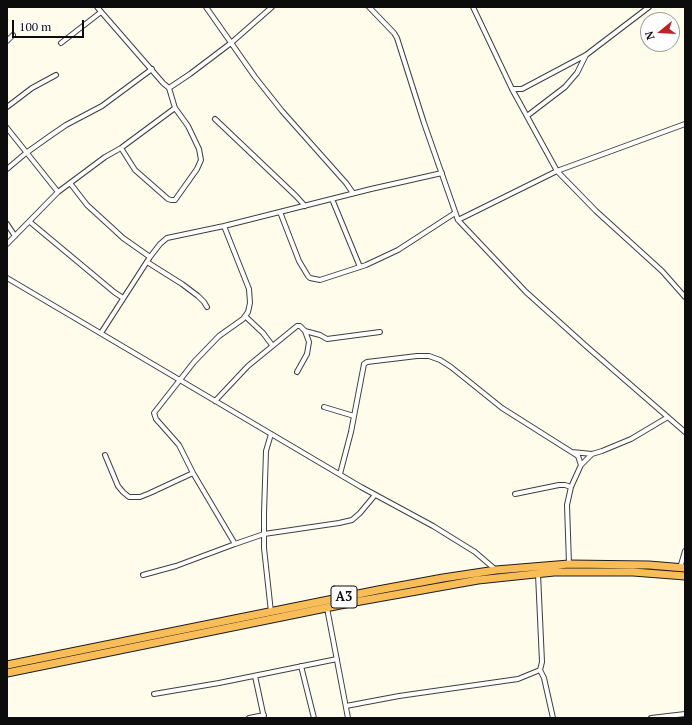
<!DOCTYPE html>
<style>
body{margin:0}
#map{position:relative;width:692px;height:725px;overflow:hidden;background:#fffceb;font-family:"PT Serif",serif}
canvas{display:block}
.frame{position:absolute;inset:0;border:8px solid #0c0c0c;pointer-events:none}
.north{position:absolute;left:640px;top:12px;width:40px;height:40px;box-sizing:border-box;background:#fff;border:1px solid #9e9e9e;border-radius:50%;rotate:252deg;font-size:11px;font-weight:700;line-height:16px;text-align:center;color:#0c0c0c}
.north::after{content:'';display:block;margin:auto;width:14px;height:18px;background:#be2225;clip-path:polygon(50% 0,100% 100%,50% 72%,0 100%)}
.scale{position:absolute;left:12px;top:20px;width:72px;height:18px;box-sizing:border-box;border:2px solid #0c0c0c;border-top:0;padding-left:5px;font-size:12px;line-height:14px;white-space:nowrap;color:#0c0c0c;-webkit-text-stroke:3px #fff;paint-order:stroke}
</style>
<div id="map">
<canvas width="692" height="725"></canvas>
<div class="frame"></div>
<div class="north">N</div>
<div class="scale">100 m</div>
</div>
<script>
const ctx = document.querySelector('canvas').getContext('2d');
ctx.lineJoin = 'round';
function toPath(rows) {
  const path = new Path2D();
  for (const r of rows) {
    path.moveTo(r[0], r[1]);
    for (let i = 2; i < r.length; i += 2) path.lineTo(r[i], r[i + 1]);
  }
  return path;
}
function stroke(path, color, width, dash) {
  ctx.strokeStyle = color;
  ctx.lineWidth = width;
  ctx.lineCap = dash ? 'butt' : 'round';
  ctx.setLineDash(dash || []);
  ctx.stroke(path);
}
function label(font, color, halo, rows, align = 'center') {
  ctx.font = font + ' "PT Serif",serif';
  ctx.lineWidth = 4;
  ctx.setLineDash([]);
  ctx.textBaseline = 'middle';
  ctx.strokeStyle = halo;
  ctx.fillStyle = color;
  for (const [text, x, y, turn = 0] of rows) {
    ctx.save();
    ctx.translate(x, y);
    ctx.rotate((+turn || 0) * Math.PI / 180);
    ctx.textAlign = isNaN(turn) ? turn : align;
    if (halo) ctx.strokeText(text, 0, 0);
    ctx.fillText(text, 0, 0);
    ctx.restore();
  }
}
const minor = toPath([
 [97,7,163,83,169,88,190,74,231,43,272,7],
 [206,7,255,77,282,111,346,183,353,193],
 [369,7,394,33,397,38,424,123,458,220,526,292,586,346,685,432],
 [473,7,512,89,557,171,596,211,662,271,685,297],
 [7,41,13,35],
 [61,43,101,12],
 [512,89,522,89,586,55,649,7],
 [7,107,32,88,56,75],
 [527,116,565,87,577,73,586,55],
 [215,119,296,196,305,206],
 [7,128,58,192],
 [121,148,135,170,168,199,171,200,175,200,197,169,201,160,199,149,188,126,175,108,169,88],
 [7,169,26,153,50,136,66,125,102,106,152,69],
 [70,183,87,205,110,226,123,238,150,257],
 [332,199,360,267],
 [280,212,299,261,308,276,310,278,320,280,366,265,398,250,455,213],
 [458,220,557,171,685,124],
 [30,222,114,292,123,298],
 [7,224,15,236],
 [7,244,58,192,105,157,121,148,175,108],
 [147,262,182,284,198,296,204,302,207,307],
 [7,278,361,487,433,526,475,552,496,570],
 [245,316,263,333,272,345],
 [101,333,150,257,160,244,167,238,224,226,371,189,442,173],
 [297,372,307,354,309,342,305,331],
 [215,401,248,366,297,326,300,326,305,331,320,335,327,339,380,332],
 [324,407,354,416],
 [271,434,266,451,264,513,264,548,271,612],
 [572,452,592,454,602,451,631,439,668,417],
 [105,455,118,486,123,492,129,497,140,497,150,493,193,473,235,544],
 [581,465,592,454],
 [193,473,179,445,156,419,154,413,194,362,219,336,243,319,248,312,250,303,249,289,224,226],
 [340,474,351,432,364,364,367,362,417,356,429,356,440,360,451,367,502,408,578,456,581,465,571,487,567,505,569,564],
 [515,494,559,485,565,485,571,487],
 [680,568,685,551],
 [143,575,176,566,235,544,264,534,339,523,352,520,360,513,375,495],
 [327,608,348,718],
 [301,666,314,718],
 [540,670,544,678,553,718],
 [255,676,264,718],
 [154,694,219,683,337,659],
 [346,706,399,696,518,679,540,670,542,662,538,574],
 [249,718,264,715],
 [651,718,685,714]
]);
const trunk = toPath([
 [7,665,378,590,443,578,496,570,569,564,649,565,685,568],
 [7,673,355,602,478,580,554,572,633,572,685,576]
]);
const shields = [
 [344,597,26]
];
const shieldNames = [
 ["A3",344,597]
];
stroke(minor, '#3f3f3f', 6);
stroke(trunk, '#1d1d1d', 9);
stroke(minor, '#fff', 4);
stroke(trunk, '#f9bd58', 7);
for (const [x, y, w] of shields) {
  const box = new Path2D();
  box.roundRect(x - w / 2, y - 11, w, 22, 3);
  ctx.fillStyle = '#fff';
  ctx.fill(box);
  stroke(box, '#0c0c0c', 1);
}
label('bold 13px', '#0c0c0c', null, shieldNames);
</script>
